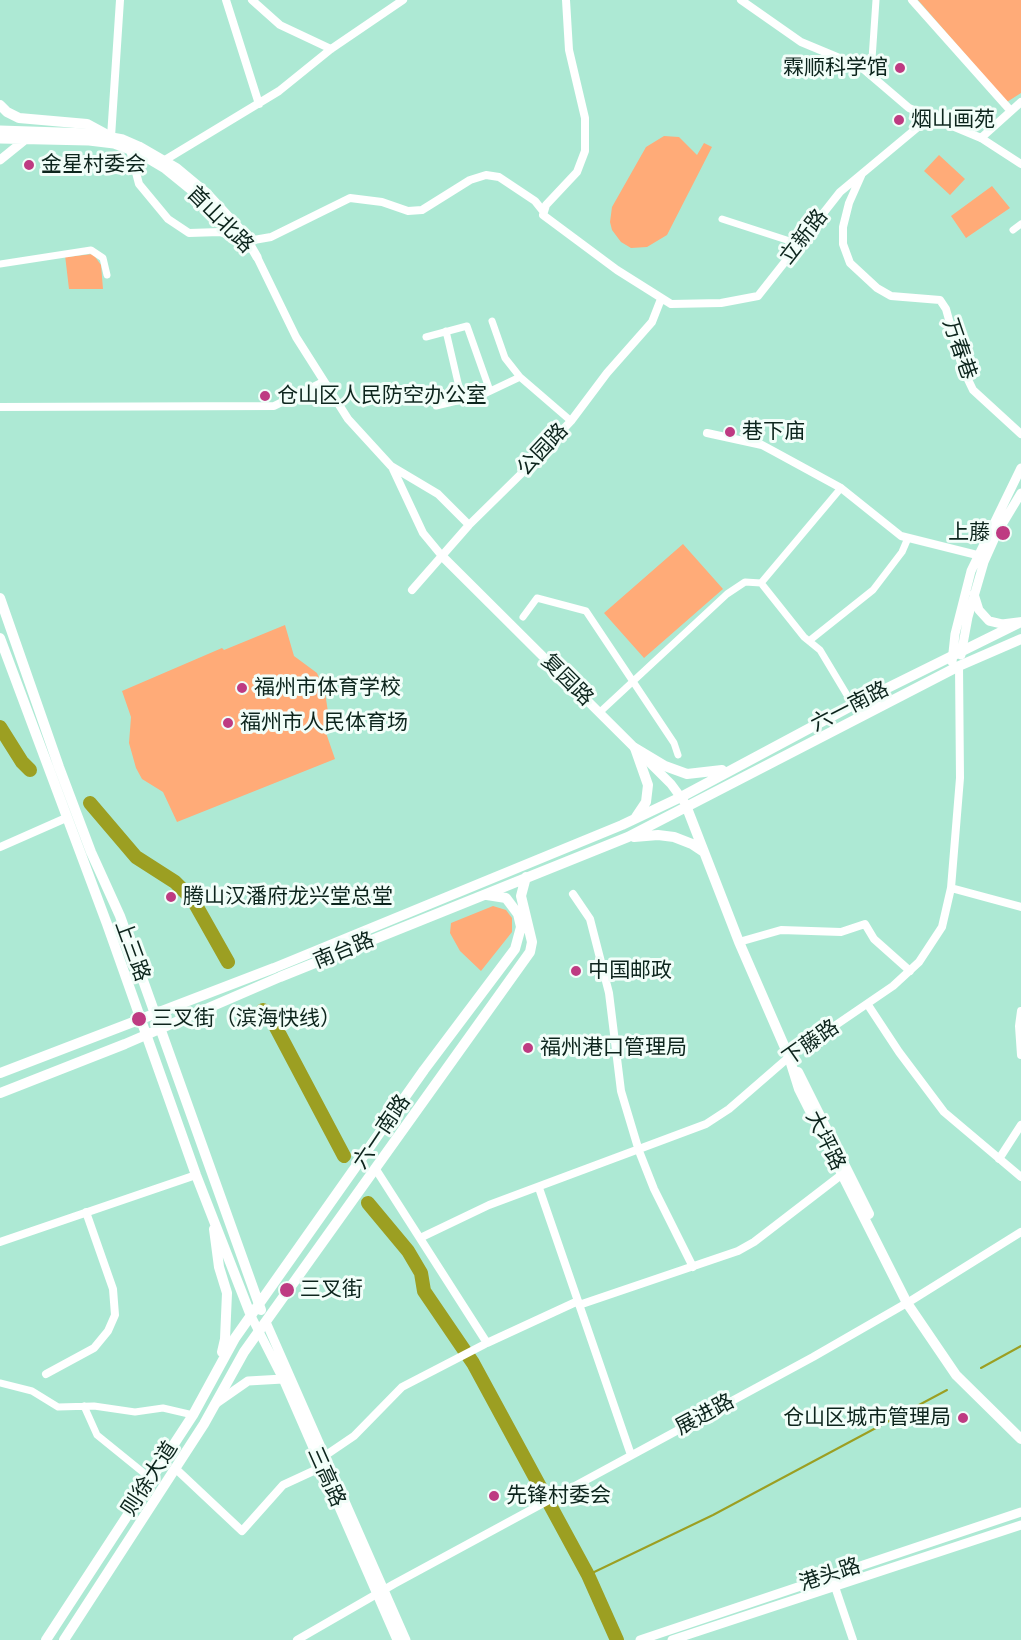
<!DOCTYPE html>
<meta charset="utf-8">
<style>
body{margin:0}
canvas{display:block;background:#ade9d4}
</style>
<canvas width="1021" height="1640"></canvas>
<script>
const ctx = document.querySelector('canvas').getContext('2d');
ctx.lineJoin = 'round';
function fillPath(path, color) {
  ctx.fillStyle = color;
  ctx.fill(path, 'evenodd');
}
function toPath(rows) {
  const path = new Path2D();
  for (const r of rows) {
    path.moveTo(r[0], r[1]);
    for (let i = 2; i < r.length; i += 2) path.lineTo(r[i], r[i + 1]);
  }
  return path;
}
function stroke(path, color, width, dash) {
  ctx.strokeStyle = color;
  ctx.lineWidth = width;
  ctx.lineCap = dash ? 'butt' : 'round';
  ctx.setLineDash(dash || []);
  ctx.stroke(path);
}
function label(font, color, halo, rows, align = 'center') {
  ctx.font = font + ' "Open Sans","Noto Sans SC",sans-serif';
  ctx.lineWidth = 6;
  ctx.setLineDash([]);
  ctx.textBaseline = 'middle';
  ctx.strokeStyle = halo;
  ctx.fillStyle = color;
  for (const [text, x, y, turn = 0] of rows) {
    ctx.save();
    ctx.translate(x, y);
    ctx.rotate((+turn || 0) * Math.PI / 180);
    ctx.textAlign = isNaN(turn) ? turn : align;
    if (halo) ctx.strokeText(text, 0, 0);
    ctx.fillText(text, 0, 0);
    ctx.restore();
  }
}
const green = toPath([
 [918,0,1021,0,1021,93,1007,102],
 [664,136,679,137,697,155,704,143,712,147,667,235,647,247,631,248,621,242,612,230,610,222,612,207,646,147],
 [939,155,965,179,950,195,924,171],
 [992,186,1010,208,966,238,951,216],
 [93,254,101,265,103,289,69,289,65,255,67,257],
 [683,544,723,589,644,658,604,613],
 [285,625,294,656,317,673,325,692,328,712,324,727,335,759,177,822,163,792,142,779,136,768,129,743,131,717,122,691,222,648,224,650],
 [493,906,506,910,512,918,512,932,481,971,460,951,450,933,451,923]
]);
const stream = toPath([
 [981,1368,1021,1346],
 [588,1575,713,1515,947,1390]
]);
const river = toPath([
 [0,727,22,762,30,770],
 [90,803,136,857,175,882,193,900,228,962],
 [263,1010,272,1020,344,1156],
 [368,1203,408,1251,421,1273,424,1291,473,1363,588,1575,617,1640]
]);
const minor = toPath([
 [871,74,876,0],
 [722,219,799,244],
 [1013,230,1021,224],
 [0,264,91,250,103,258,107,275],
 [492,321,505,358,520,377,571,421],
 [446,331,462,400],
 [426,337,467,326,490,391],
 [436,406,482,395,520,377],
 [761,583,804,637,820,650,853,705],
 [761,583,841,488],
 [523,617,537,598,586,611,674,743,678,755],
 [809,641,873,590,902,552,908,538],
 [600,712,727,594,745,582,761,583],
 [0,1383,32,1391,58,1407,94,1406,135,1412,163,1408,193,1415],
 [84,1406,97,1435,150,1478]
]);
const tertiary = toPath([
 [226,0,259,104],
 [252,0,280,25,331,49],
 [566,0,569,50,585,118,585,151,577,172,546,205,543,215,617,270,671,304,721,303,758,296,840,192,930,117],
 [741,0,801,42,861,67,909,108,981,138,1021,164],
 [912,0,1010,110],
 [111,137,120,0],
 [981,138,1021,102],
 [130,150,139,184,168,219,189,233,220,232,238,238],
 [165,160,279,91,331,49,403,0],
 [861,176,849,203,843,227,843,244,850,263,877,288,891,296,940,300,946,309,962,367,973,390,1021,434],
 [248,241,271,237,350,198,382,202,408,211,422,210,470,180,486,175,499,177,535,201,543,211],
 [257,257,296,337,348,419,391,466,438,494,469,525],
 [0,407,274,406,323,382],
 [707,433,762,445,775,452,841,488,901,536,977,555],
 [393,469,423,533,442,556],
 [412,590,469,525,525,470,571,421,607,373,652,322,661,299],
 [0,847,66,818],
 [951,888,1021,907],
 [573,894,590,919,609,993,621,1091,639,1151,654,1189,693,1267],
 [739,942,781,930,841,932,865,924,874,939,910,971],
 [868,1005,899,1052,944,1112,1021,1177],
 [1021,1011,1019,1026,1021,1055],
 [999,1159,1021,1125],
 [375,1168,487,1343],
 [539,1188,631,1455],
 [420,1238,489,1205,706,1124,729,1109,789,1057,893,986,919,962,942,927,951,888,960,778,959,666],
 [0,1242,196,1175],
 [579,1305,738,1251,754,1242,845,1172],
 [46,1374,94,1348,108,1331,115,1315,113,1289,86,1212],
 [326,1455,354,1436,402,1387,487,1343,578,1301],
 [176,1469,242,1531,283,1485,322,1467],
 [831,1575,853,1640],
 [297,1640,394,1584,813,1357,912,1300,1021,1232]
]);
const secondary = toPath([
 [0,130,90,133,123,139,139,146,177,168,207,193,242,231,257,257],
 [0,139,89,141,114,144,138,153,165,169,197,195,248,248],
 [0,160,26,139],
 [442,556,671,784,685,803],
 [974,594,979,610,989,621,1002,624,1018,622],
 [961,655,968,617,984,562,997,533,1021,493],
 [952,662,955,634,971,571,1021,468],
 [251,1316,283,1379,397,1640],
 [266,1322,406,1640],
 [215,1404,248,1381,283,1379],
 [640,1640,1021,1512],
 [672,1640,1021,1525]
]);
const primary = toPath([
 [0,105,7,112,19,118,87,124,111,137],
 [0,598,59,767,91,852,120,916,261,1310],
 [0,638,107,924,196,1175,251,1316],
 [635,748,665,766,687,774,722,770],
 [635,748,648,785,646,802,636,817],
 [687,808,739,942,789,1057,799,1089,907,1303,956,1375,1021,1439],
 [634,837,658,835,674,837,692,844,704,852],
 [798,1072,869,1214],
 [0,1073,274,968,622,825,681,797,853,705,1021,622],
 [0,1093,125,1044,280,977,628,837,959,666,1021,639],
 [214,1229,219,1267,227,1293,225,1339,222,1352],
 [46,1640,193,1415,235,1338,424,1070,515,949,521,927,518,914,506,898,487,895],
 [64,1640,204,1424,244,1352,530,952,532,942,521,896,526,877]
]);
const markers = [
 [900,68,6,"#be3b82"],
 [899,120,6,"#be3b82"],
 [29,165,6,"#be3b82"],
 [265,396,6,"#be3b82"],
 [730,432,6,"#be3b82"],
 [1003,533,8,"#be3b82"],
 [242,688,6,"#be3b82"],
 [228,723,6,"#be3b82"],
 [171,897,6,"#be3b82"],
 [576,971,6,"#be3b82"],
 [139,1019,8,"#be3b82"],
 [528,1048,6,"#be3b82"],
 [287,1290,8,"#be3b82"],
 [963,1418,6,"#be3b82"],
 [494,1496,6,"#be3b82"]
];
const poiNames = [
 ["霖顺科学馆",888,68,"right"],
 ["烟山画苑",911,120],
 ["金星村委会",41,165],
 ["仓山区人民防空办公室",277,396],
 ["巷下庙",742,432],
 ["上藤",990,533,"right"],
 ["福州市体育学校",254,688],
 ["福州市人民体育场",240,723],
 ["腾山汉潘府龙兴堂总堂",183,897],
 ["中国邮政",588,971],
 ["三叉街（滨海快线）",152,1019],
 ["福州港口管理局",540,1048],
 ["三叉街",300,1290],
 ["仓山区城市管理局",951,1418,"right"],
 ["先锋村委会",506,1496]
];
const streetNames = [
 ["首山北路",220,220,45],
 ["立新路",804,237,-52],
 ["万春巷",959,349,71],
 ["公园路",543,450,-47],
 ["复园路",567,680,45],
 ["六一南路",850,707,-27],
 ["上三路",132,951,70],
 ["南台路",344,951,-22],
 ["下藤路",811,1043,-35],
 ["六一南路",382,1132,-56],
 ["大坪路",825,1141,64],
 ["展进路",705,1415,-28],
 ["三高路",326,1477,66],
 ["则徐大道",150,1479,-57],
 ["港头路",830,1575,-18]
];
fillPath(green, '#ffab78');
stroke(stream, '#9c9f22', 2);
stroke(river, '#9c9f22', 14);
stroke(minor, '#fff', 7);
stroke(tertiary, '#fff', 8);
stroke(secondary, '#fff', 9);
stroke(primary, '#fff', 10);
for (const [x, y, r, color] of markers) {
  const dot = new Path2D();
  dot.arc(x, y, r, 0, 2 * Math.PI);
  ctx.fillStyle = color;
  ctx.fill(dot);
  stroke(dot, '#f2fef9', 2);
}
label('21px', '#0d251d', '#f2fef9', poiNames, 'left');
label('21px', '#0d251d', '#f2fef9', streetNames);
</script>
